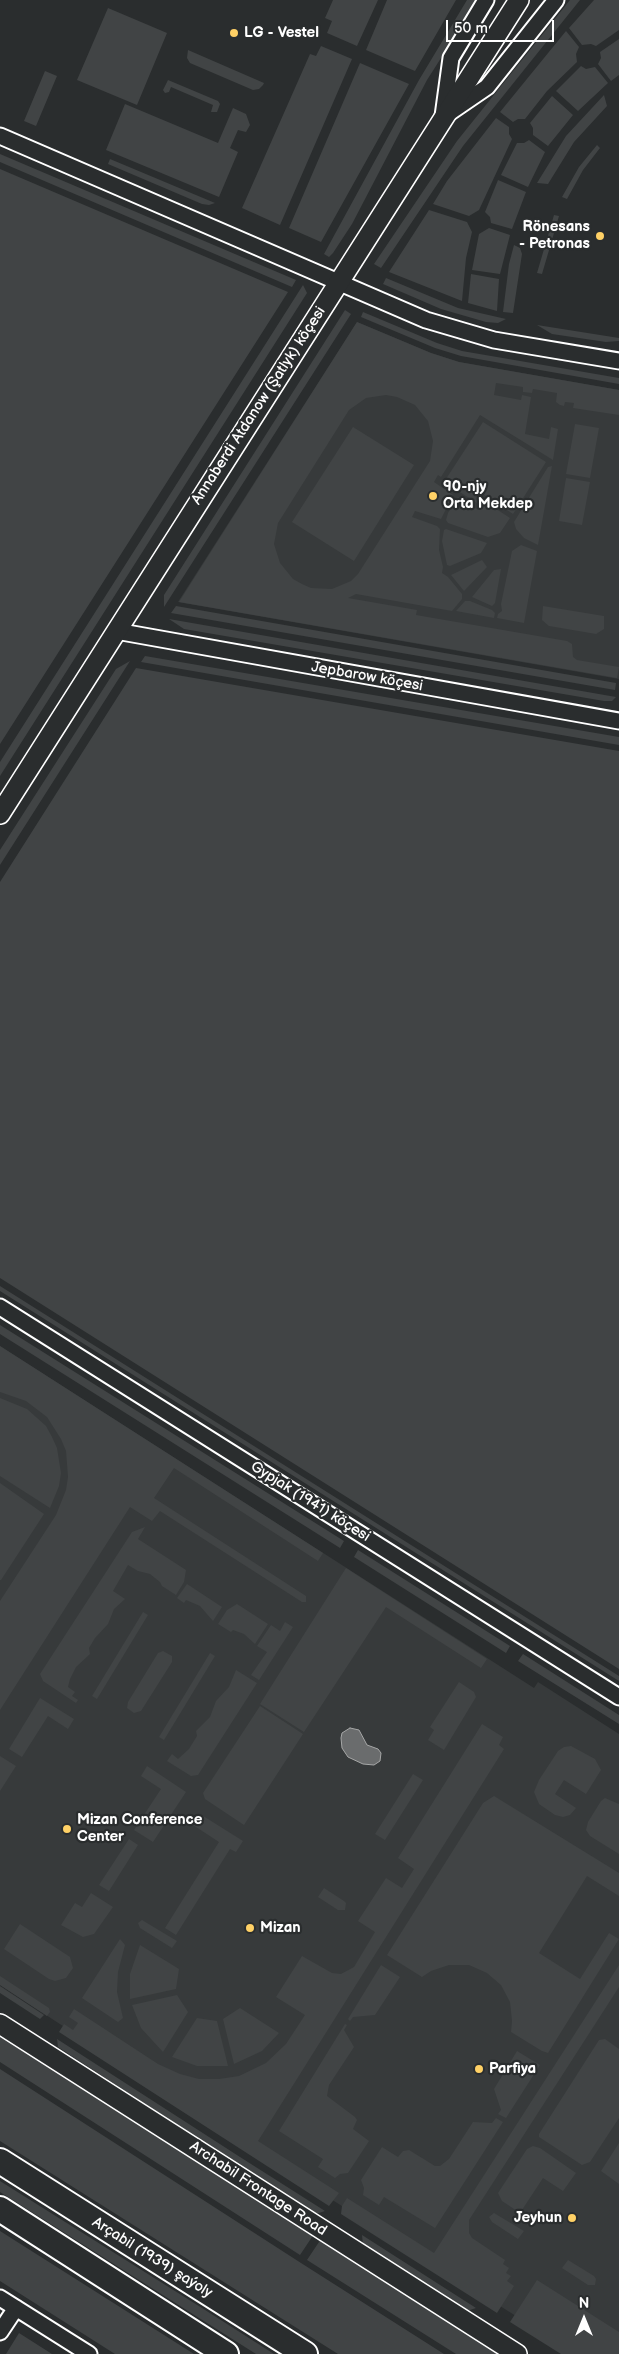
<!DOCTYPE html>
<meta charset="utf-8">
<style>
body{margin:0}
#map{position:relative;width:619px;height:2354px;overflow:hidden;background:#2a2d2e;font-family:"Balsamiq Sans",sans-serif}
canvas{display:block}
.north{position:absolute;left:559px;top:2294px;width:50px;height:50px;-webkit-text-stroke:4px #2a2d2e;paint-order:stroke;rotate:0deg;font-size:14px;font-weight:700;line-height:20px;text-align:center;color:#fff}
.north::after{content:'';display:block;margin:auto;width:18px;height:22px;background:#fff;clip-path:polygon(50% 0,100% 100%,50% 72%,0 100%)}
.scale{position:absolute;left:446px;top:20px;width:108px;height:22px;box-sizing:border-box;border:2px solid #fff;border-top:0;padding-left:6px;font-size:15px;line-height:18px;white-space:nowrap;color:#fff;-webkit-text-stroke:4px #2a2d2e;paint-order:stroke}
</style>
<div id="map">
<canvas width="619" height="2354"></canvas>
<div class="north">N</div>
<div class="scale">50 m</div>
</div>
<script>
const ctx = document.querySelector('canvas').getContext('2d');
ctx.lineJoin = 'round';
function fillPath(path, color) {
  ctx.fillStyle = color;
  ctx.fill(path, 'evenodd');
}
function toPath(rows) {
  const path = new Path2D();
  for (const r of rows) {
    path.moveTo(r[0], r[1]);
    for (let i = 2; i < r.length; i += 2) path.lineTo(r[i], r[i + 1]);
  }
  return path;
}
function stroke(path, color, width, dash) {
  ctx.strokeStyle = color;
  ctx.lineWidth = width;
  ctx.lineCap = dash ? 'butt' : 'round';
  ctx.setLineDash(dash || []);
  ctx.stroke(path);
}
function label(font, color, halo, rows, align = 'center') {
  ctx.font = font + ' "Balsamiq Sans",sans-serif';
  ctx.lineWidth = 4.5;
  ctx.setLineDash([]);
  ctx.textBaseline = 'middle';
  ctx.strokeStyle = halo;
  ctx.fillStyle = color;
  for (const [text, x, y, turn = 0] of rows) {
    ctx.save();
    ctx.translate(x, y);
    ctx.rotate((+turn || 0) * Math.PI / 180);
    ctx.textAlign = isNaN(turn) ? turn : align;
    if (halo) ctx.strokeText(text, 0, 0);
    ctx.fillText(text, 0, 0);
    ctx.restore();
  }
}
const built = toPath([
 [357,322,431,353,459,362,619,390,619,679,178,602],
 [0,1346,534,1688,538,1682,619,1734,619,2354,576,2354,247,2146,0,1985]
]);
const green = toPath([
 [333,0,378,0,357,46,327,33,332,21,325,18],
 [387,0,456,0,415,71,366,50],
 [467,0,478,0,427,80,352,224,333,253,329,257,324,254,419,80],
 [570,0,580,0,463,146,381,268,374,264,457,141],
 [594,0,619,0,619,30,596,46,591,44,582,45,569,28],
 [108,8,167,33,137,105,77,80],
 [566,31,579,47,576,54,577,62,547,91,525,119,518,119,513,122,500,112],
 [619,39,619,75,611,81,598,64,601,58,600,52],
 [321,46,352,59,280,225,242,208,310,54,316,56],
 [188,50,264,83,263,85,259,89,253,90,190,63,187,58],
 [360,63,409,84,321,242,289,228],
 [581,66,586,69,595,67,608,83,578,111,556,91],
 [45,71,57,76,36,126,24,121],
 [168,80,218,101,220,104,217,112,211,112,213,105,171,87,169,92,165,93,163,90],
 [604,95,607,106,574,142,548,184,537,183,566,136],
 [552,96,573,115,548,146,533,135,533,128,530,123],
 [125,104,218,143,233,108,246,114,250,125,246,132,238,130,230,148,238,152,219,197,106,150],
 [496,118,509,127,509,134,512,139,479,210,469,216,433,204,447,181],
 [529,140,545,152,528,187,501,175,517,143,524,143],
 [597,145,600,148,583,170,567,199,562,197,579,167],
 [0,154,296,280,292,287,0,162],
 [110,159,215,203,209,205,202,204,108,164],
 [0,169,288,292,0,744],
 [498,180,526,192,512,229,491,223,490,217,485,212],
 [429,210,467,222,472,232,466,258,462,301,389,272],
 [554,215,559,216,542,274,537,273],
 [489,228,510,235,500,274,472,270,479,234],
 [514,245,520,248,522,254,513,313,503,312,509,264],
 [471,274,499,279,497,311,468,303],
 [386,278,458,308,506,319,498,323,486,322,441,309,383,284],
 [303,285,307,293,0,776,0,762],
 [345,310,351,314,164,607,164,595],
 [363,312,437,343,462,351,619,378,619,384,461,356,435,348,361,317],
 [357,322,431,353,459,362,619,390,619,415,573,408,574,403,565,402,564,406,560,405,556,402,557,393,533,389,532,393,523,392,523,387,496,383,494,395,521,400,522,395,531,397,525,434,549,439,551,427,558,429,553,460,480,415,441,477,438,475,434,482,453,495,441,519,415,511,412,517,437,526,440,529,439,550,443,567,442,573,448,577,462,594,462,599,452,611,356,594,348,598,417,610,416,615,567,641,572,644,573,657,577,660,619,667,617,678,179,602],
 [386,395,397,397,415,405,428,421,433,441,430,461,358,574,351,581,332,589,311,588,302,584,293,579,280,563,274,544,278,523,349,410,366,398],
 [537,325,619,338,619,341,606,342,552,334],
 [483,422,546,462,513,514,483,494,477,503,444,482],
 [575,424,599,428,590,478,566,474],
 [353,427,414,465,354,561,292,522],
 [552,466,538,545,524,538,516,529,514,522,548,467],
 [566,478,590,482,582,525,559,521],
 [458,497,478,510,484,501,510,518,500,533,488,537,448,523,446,520,448,513],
 [446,529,487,543,481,553,450,566,447,565,442,541,444,530],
 [521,545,537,551,524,623,497,618,498,614,502,611,501,604,512,551],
 [482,560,487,567,464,591,451,575],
 [501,569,495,603,492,606,472,597,494,570],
 [465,601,470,601,492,610,495,613,494,618,456,611],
 [176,606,616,683,615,690,171,613],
 [543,606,604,616,604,629,596,634,549,626,542,620],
 [169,619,616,697,612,701,604,701,184,629],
 [145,656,619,737,619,745,141,662],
 [130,661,0,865,0,850,116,669],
 [136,668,619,751,619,1669,0,1278,0,882],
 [0,1286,619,1676,619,1681,0,1291],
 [0,1325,344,1541,340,1548,0,1334],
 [0,1346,323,1553,318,1561,174,1468,154,1498,306,1596,306,1602,302,1602,160,1511,152,1521,130,1507,0,1710,0,1601,56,1515,66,1490,68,1477,66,1451,61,1439,47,1417,26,1401,0,1392],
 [0,1398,27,1409,46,1426,52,1437,57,1448,61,1473,59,1486,50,1508,0,1476],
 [0,1483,44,1514,1,1580,0,1580],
 [145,1527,138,1539,186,1570,184,1582,176,1595,162,1586,160,1582,150,1574,138,1571,128,1565,113,1591,125,1599,114,1609,108,1624,95,1638,89,1648,90,1654,76,1667,70,1679,68,1687,75,1692,72,1696,78,1700,76,1703,43,1681,40,1674,132,1532],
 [358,1550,510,1646,506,1653,354,1557],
 [346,1568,487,1659,481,1668,386,1607,304,1732,260,1704],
 [187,1584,222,1607,213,1621,200,1606,186,1600,184,1603,177,1598],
 [237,1604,268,1624,255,1644,244,1634,233,1630,231,1632,218,1624,227,1610],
 [143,1612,148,1615,97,1699,92,1696],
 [285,1622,293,1627,259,1680,251,1675,267,1652,257,1646,271,1625,280,1631],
 [163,1651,172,1656,172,1662,141,1711,134,1713,127,1708,128,1702,158,1653],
 [210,1653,215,1656,164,1740,159,1737],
 [523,1654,619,1715,619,1724,518,1661],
 [236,1670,257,1683,198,1775,191,1776,167,1761,172,1754,178,1759,189,1749,197,1736,196,1731,210,1717,216,1701,229,1687],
 [459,1682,474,1692,476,1697,444,1750,428,1740,434,1730,430,1727],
 [40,1698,74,1719,68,1729,48,1716,22,1757,9,1749],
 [260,1706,303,1734,244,1825,205,1799,203,1793],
 [482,1724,503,1737,499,1745,504,1749,258,2141,339,2193,329,2206,59,2032,64,2024,73,2030,78,2023,69,2017,74,2009,158,2064,180,2074,199,2079,219,2079,239,2076,266,2063,286,2044,305,2015,276,1997,302,1956,332,1973,341,1974,354,1967,375,1932,358,1921,386,1878,402,1888,414,1869,398,1858],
 [571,1746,595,1759,601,1770,586,1794,564,1780,555,1794,576,1808,570,1815,563,1817,555,1815,539,1804,534,1792,539,1780,558,1751,564,1747],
 [0,1756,16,1766,0,1791],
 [147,1766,186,1792,153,1842,134,1830,161,1789,141,1776],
 [413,1774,423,1780,385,1840,375,1834],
 [494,1796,619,1873,619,1896,587,1876,539,1953,580,1979,609,1933,619,1939,548,2053,542,2051,511,2032,512,2021,510,2002,501,1985,487,1973,469,1965,449,1965,431,1971,422,1977,387,1955,483,1803],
 [605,1798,619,1804,619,1854,590,1836,586,1830,588,1822,601,1801],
 [200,1814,243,1841,236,1852,230,1849,176,1935,165,1928,219,1842,193,1825,194,1818],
 [129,1839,138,1845,109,1891,99,1885],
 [324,1888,344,1901,346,1903,345,1910,338,1910,318,1897],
 [91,1893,113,1907,94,1934,83,1937,61,1925,75,1903,82,1907],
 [142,1920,177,1941,172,1948,140,1928,138,1923],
 [20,1924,70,1957,73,1968,66,1978,55,1981,49,1979,4,1949],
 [120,1939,125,1945,118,1972,117,1992,123,2018,118,2022,82,1998],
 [140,1945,179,1969,176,1989,130,1999,130,1974],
 [381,1965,400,1977,375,2015,353,2017,350,2021,348,2019],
 [619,1965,619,1987,469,2220,469,2233,472,2238,505,2260,503,2264,509,2268,506,2273,511,2276,507,2281,514,2286,497,2313,341,2214,342,2206,347,2198,434,2253],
 [0,1976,49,2008,50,2012,47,2016,0,1985],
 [0,1986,44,2015,40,2019,0,1993],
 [177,1995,188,2012,163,2052,141,2028,132,2005],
 [240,2008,279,2033,262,2051,234,2064,223,2019],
 [197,2018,217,2021,228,2066,197,2066,172,2057],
 [345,2024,347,2025,344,2030,354,2047,329,2085,327,2096,355,2117,357,2120,353,2129,369,2141,348,2173,340,2174,335,2178,318,2167,323,2159,279,2131],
 [0,2033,314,2234,300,2255,0,2062],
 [57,2039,240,2157,325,2211,316,2214,236,2163,58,2047],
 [605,2039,619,2049,619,2118,590,2162,582,2165,539,2137,539,2134,599,2040],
 [517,2051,540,2065,506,2118,498,2114,501,2110,494,2089],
 [0,2069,301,2263,444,2354,338,2354,0,2141],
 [496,2118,503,2122,435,2228,384,2197,379,2205,363,2195,364,2188,361,2180,382,2147,398,2157,403,2151,409,2150,435,2166,440,2166,449,2159,473,2122,492,2123],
 [619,2143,619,2184,601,2171],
 [533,2146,540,2148,576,2173,563,2191,543,2178,520,2213,502,2201,498,2193,527,2149],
 [0,2181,202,2308,274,2354,256,2354,0,2192],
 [494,2213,524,2231,518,2239,492,2222,489,2217],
 [0,2231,194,2354,115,2354,0,2281],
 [362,2235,476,2308,467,2311,363,2245],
 [321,2239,501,2354,456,2354,307,2260],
 [568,2260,594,2276,596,2279,595,2285,588,2285,562,2268],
 [537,2280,619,2332,619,2354,561,2354,510,2322],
 [19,2333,52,2354,6,2354]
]);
const water = toPath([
 [350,1728,359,1730,367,1745,378,1749,381,1753,380,1761,374,1765,363,1764,348,1757,342,1748,341,1738,342,1733,350,1728]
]);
const minor = toPath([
 [449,113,487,87,556,0],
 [443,116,451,58,486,0],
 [0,136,426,320,494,340,619,361],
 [116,631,619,721],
 [0,1307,619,1697],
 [0,2298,89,2354],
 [0,2332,16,2308]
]);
const tertiary = toPath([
 [0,814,519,0],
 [0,2024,517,2354]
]);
const primary = toPath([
 [0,2161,305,2354],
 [0,2209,226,2354]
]);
const markers = [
 [234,33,5,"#ffd166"],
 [600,236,5,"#ffd166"],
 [433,496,5,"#ffd166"],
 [67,1829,5,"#ffd166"],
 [250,1928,5,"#ffd166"],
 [479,2069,5,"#ffd166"],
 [572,2218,5,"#ffd166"]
];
const poiNames = [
 ["LG - Vestel",244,33],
 ["Rönesans",590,227,"right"],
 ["- Petronas",590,244,"right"],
 ["90-njy",443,487],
 ["Orta Mekdep",443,504],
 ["Mizan Conference",77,1820],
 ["Center",77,1837],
 ["Mizan",260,1928],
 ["Parfiya",489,2069],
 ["Jeyhun",562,2218,"right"]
];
const streetNames = [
 ["Annaberdi Atdanow (Şatlyk) köçesi",259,406,-57],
 ["Jepbarow köçesi",367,677,10],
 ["Gypjak (1941) köçesi",310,1502,32],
 ["Archabil Frontage Road",258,2189,33],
 ["Arçabil (1939) şaýoly",152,2258,32]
];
fillPath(built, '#373a3b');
fillPath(green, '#414445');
fillPath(water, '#6a6c6d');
stroke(water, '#a6a7a7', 1);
stroke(minor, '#fff', 19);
stroke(tertiary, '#fff', 22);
stroke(primary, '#fff', 28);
stroke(minor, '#2a2d2e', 15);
stroke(tertiary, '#2a2d2e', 19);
stroke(primary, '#2a2d2e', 24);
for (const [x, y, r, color] of markers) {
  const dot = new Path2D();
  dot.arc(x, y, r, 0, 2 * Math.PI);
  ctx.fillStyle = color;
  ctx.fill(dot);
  stroke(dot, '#2a2d2e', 2);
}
label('bold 15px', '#fff', '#2a2d2e', poiNames, 'left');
label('15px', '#fff', '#2a2d2e', streetNames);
</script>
